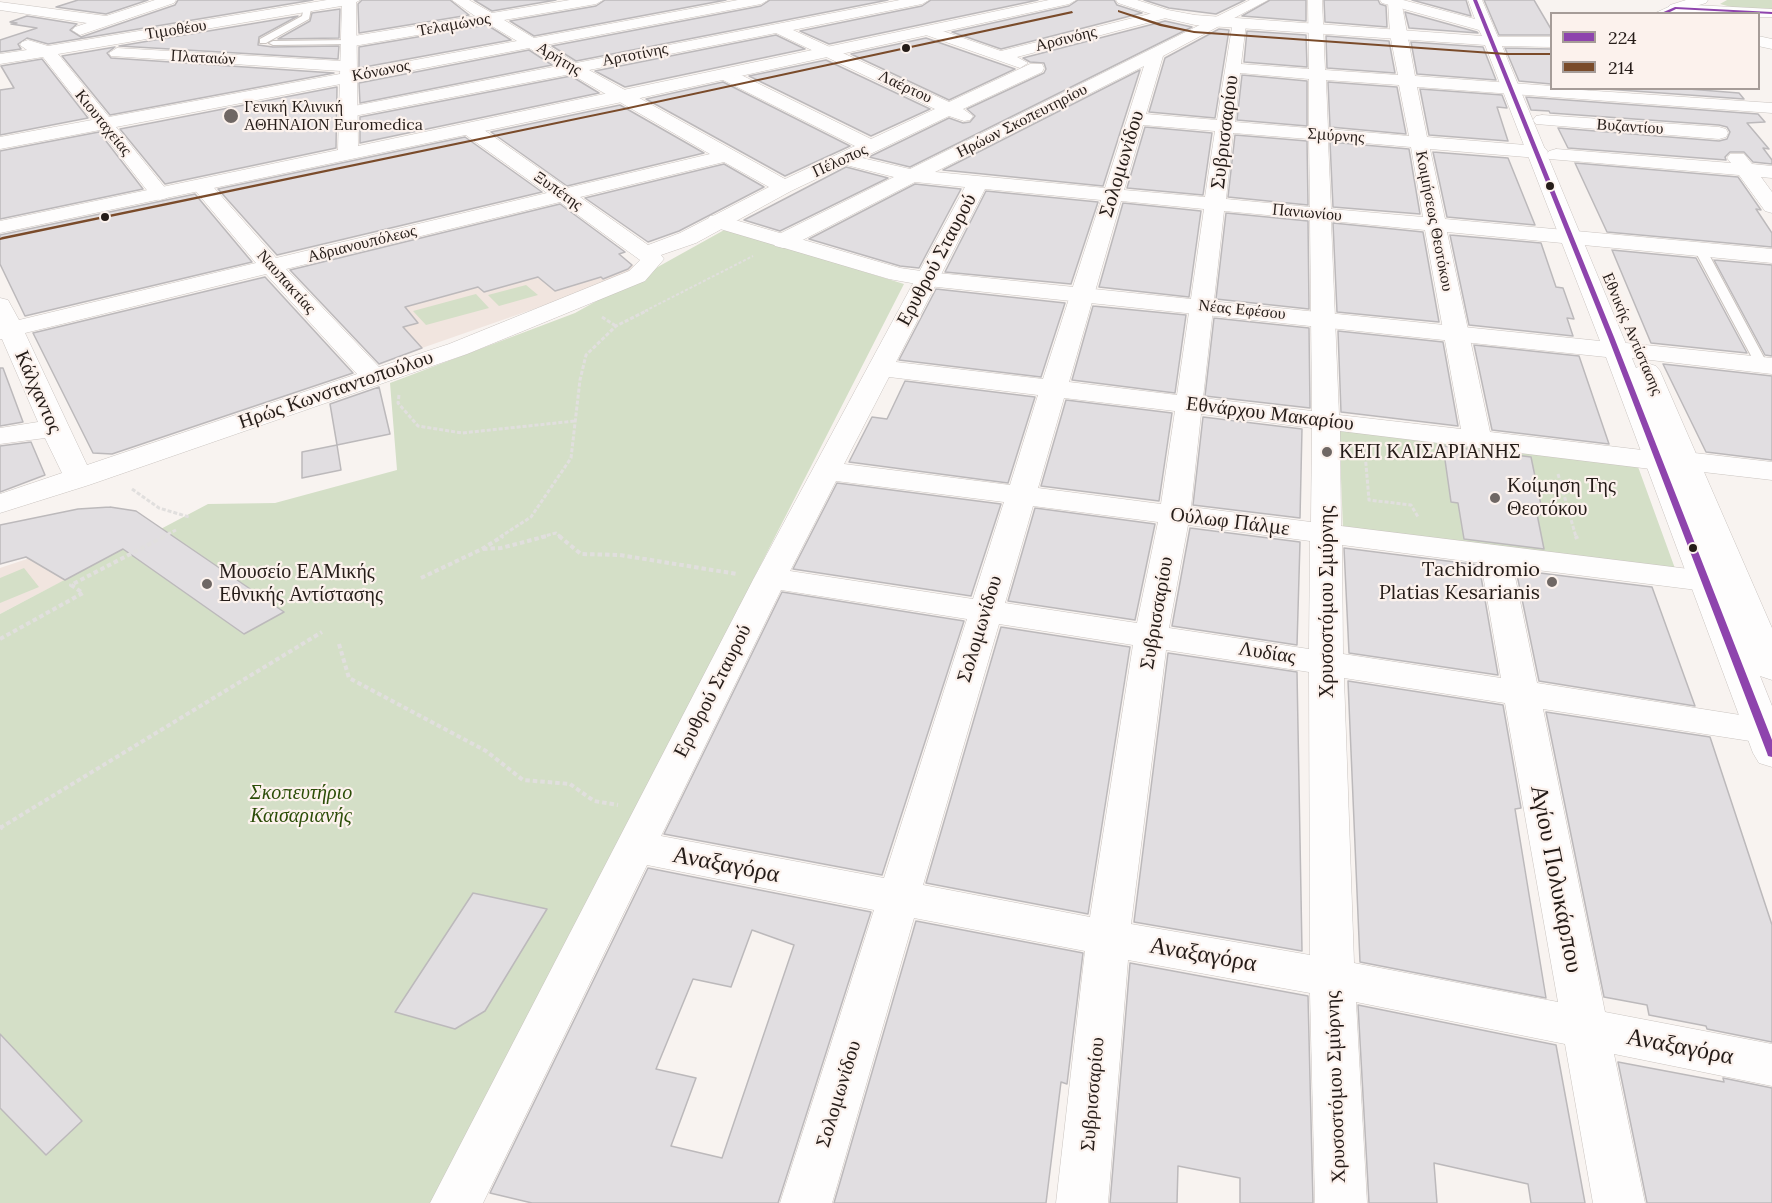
<!DOCTYPE html>
<meta charset="utf-8">
<style>
body{margin:0}
#map{position:relative;width:1772px;height:1203px;overflow:hidden;background:#f8f3f0;font-family:Lora,serif}
canvas{display:block}
.legend{position:absolute;left:1550px;top:12px;width:210px;height:78px;box-sizing:border-box;background:#fcf2ed;border:2px solid #a69c98;margin:0;padding:8px 10px;list-style:none;font-size:18px;color:#251c18}
.legend li{display:flex;align-items:center;gap:12px;height:30px}
.legend b{width:30px;border:2px solid #a69c98}
</style>
<div id="map">
<canvas width="1772" height="1203"></canvas>
<ul class="legend">
<li><b style="height:8px;background:#8e44ad"></b>224</li>
<li><b style="height:8px;background:#7a4b2a"></b>214</li>
</ul>
</div>
<script>
const ctx = document.querySelector('canvas').getContext('2d');
ctx.lineJoin = 'round';
function fillPath(path, color) {
  ctx.fillStyle = color;
  ctx.fill(path, 'evenodd');
}
function toPath(rows) {
  const path = new Path2D();
  for (const r of rows) {
    path.moveTo(r[0], r[1]);
    for (let i = 2; i < r.length; i += 2) path.lineTo(r[i], r[i + 1]);
  }
  return path;
}
function stroke(path, color, width, dash) {
  ctx.strokeStyle = color;
  ctx.lineWidth = width;
  ctx.lineCap = dash ? 'butt' : 'round';
  ctx.setLineDash(dash || []);
  ctx.stroke(path);
}
function label(font, color, halo, rows, align = 'center') {
  ctx.font = font + ' Lora,serif';
  ctx.lineWidth = 4.5;
  ctx.setLineDash([]);
  ctx.textBaseline = 'middle';
  ctx.strokeStyle = halo;
  ctx.fillStyle = color;
  for (const [text, x, y, turn = 0] of rows) {
    ctx.save();
    ctx.translate(x, y);
    ctx.rotate((+turn || 0) * Math.PI / 180);
    ctx.textAlign = isNaN(turn) ? turn : align;
    if (halo) ctx.strokeText(text, 0, 0);
    ctx.fillText(text, 0, 0);
    ctx.restore();
  }
}
const built = toPath([
 [619,254,638,269,554,302,422,348,414,339,410,340,368,297],
 [30,558,65,580,0,614,0,568]
]);
const green = toPath([
 [1727,0,1772,0,1772,10,1735,8,1720,4],
 [726,229,904,284,435,1203,0,1203,0,614,208,504,275,503,397,470,390,383,575,313],
 [526,285,538,295,499,306,488,295],
 [476,294,489,308,426,325,413,311],
 [1339,428,1637,464,1677,574,1343,529],
 [24,568,39,587,0,603,0,578]
]);
const building = toPath([
 [78,0,148,0,106,14,56,7,78,0],
 [178,0,313,0,48,44,27,38,18,44,21,49,0,52,0,40,37,28,11,24,17,23,10,22,27,16,77,24,70,30,81,37,175,5,178,0],
 [362,0,450,0,469,15,359,33,358,4,362,0],
 [474,0,556,0,492,11,474,0],
 [605,0,726,0,534,36,510,21,596,6,605,0],
 [770,0,888,0,576,61,552,46,761,6,770,0],
 [931,0,1038,0,829,44,800,31,922,6,931,0],
 [1078,0,1114,0,1117,5,1142,13,1001,49,952,32,1069,6,1078,0],
 [1144,0,1245,0,1216,14,1169,8,1144,0],
 [1270,0,1306,0,1306,21,1242,16,1270,0],
 [1324,0,1378,0,1380,4,1386,6,1387,27,1325,22,1324,0],
 [1412,0,1466,0,1471,16,1412,0],
 [1484,0,1534,0,1551,29,1551,35,1499,35,1484,0],
 [340,9,339,38,278,39,310,21,312,13,340,9],
 [1405,12,1477,32,1478,33,1409,28,1405,12],
 [298,16,259,37,258,45,273,47,339,46,338,59,119,46,298,16],
 [1165,21,1192,27,910,167,869,157,949,118,963,123,970,122,975,116,967,109,1044,73,1046,69,1044,63,1030,62,1023,58,1165,21],
 [487,25,511,40,359,68,359,47,487,25],
 [1219,29,1229,30,1215,118,1149,112,1165,58,1219,29],
 [1247,31,1306,35,1307,67,1244,62,1247,31],
 [776,35,805,49,625,87,595,71,776,35],
 [1326,36,1389,41,1395,73,1327,68,1326,36],
 [926,38,1015,69,949,100,851,54,926,38],
 [1411,42,1483,47,1496,80,1417,74,1411,42],
 [115,47,107,53,111,58,334,73,110,115,62,56,115,47],
 [1505,48,1551,49,1551,84,1519,81,1505,48],
 [529,50,552,65,360,103,359,83,529,50],
 [42,59,88,118,0,135,0,90,14,88,1,66,42,59],
 [826,60,930,109,871,136,749,76,826,60],
 [1140,70,1103,186,943,170,1140,70],
 [1242,75,1307,81,1307,126,1237,120,1242,75],
 [571,76,599,93,360,143,360,117,571,76],
 [723,82,850,146,785,176,646,99,723,82],
 [1328,82,1397,87,1406,134,1330,127,1328,82],
 [337,87,336,148,165,184,120,129,337,87],
 [1592,88,1676,88,1739,93,1744,99,1592,88],
 [1420,89,1502,95,1507,108,1497,107,1508,141,1429,135,1420,89],
 [1526,97,1758,114,1765,122,1747,123,1769,149,1763,148,1772,160,1772,164,1753,162,1744,152,1730,152,1725,157,1726,160,1568,148,1558,128,1719,141,1727,139,1730,132,1727,127,1719,125,1550,113,1549,111,1531,110,1526,97],
 [620,105,704,153,567,186,491,132,620,105],
 [1145,127,1212,133,1203,195,1127,188,1145,127],
 [99,132,143,189,0,219,0,151,99,132],
 [1235,135,1307,141,1308,205,1228,197,1235,135],
 [465,137,542,192,277,255,218,189,465,137],
 [1330,142,1409,149,1420,214,1333,207,1330,142],
 [1433,152,1508,158,1535,225,1447,217,1433,152],
 [1575,163,1738,177,1761,210,1756,209,1772,233,1772,247,1607,232,1575,163],
 [724,164,764,187,679,231,648,242,585,198,724,164],
 [846,167,888,178,780,231,744,220,846,167],
 [915,184,961,189,919,268,900,266,809,239,915,184],
 [986,191,1098,202,1071,284,945,272,986,191],
 [195,194,252,262,25,316,0,264,0,235,195,194],
 [1123,203,1201,211,1189,297,1099,287,1123,203],
 [560,204,625,252,619,254,632,265,628,269,603,279,601,277,555,291,538,277,484,292,478,287,405,307,418,323,403,327,422,348,379,364,290,270,560,204],
 [1226,213,1308,221,1309,309,1216,299,1226,213],
 [1333,223,1423,232,1439,322,1337,312,1333,223],
 [1450,235,1541,243,1556,287,1563,288,1574,319,1567,318,1573,336,1469,325,1450,235],
 [1612,250,1696,258,1747,353,1651,343,1612,250],
 [1714,260,1772,265,1772,356,1765,355,1714,260],
 [265,277,353,373,112,454,93,453,33,333,265,277],
 [936,289,1065,303,1041,377,899,360,936,289],
 [1093,306,1186,315,1175,393,1072,380,1093,306],
 [1214,318,1309,328,1310,408,1205,396,1214,318],
 [1338,331,1443,342,1458,426,1341,412,1338,331],
 [1474,345,1579,356,1609,444,1492,430,1474,345],
 [1663,364,1772,376,1772,460,1706,452,1663,364],
 [0,368,3,368,23,422,0,426,0,368],
 [905,381,1035,397,1008,483,849,462,872,417,887,419,905,381],
 [379,387,390,434,337,445,330,404,379,387],
 [1066,400,1172,413,1159,501,1041,486,1066,400],
 [1203,417,1302,429,1300,518,1193,505,1203,417],
 [31,442,45,475,0,492,0,446,31,442],
 [337,445,341,470,302,478,302,452,337,445],
 [1443,446,1531,457,1543,515,1537,514,1544,549,1464,539,1458,503,1451,502,1443,446],
 [837,483,1001,504,971,596,793,569,837,483],
 [110,507,136,511,284,612,244,634,123,549,65,580,26,557,0,564,0,525,78,509,110,507],
 [1035,508,1155,524,1135,620,1008,601,1035,508],
 [1190,528,1300,542,1297,645,1172,626,1190,528],
 [1344,548,1479,565,1498,675,1349,653,1344,548],
 [1516,570,1652,587,1695,706,1539,681,1516,570],
 [782,592,964,621,882,875,664,834,782,592],
 [1001,627,1130,647,1088,914,926,883,1001,627],
 [1168,653,1297,672,1302,951,1134,922,1168,653],
 [1348,681,1503,705,1521,808,1515,809,1546,998,1360,962,1348,681],
 [1546,712,1710,737,1772,925,1772,1042,1707,1029,1706,1026,1649,1015,1647,1005,1604,997,1546,712],
 [648,868,871,912,778,1203,532,1203,490,1193,648,868],
 [752,930,794,945,722,1158,671,1146,696,1078,656,1069,693,979,731,987,752,930],
 [473,893,547,909,485,1011,455,1029,395,1012,473,893],
 [916,921,1083,953,1067,1084,1061,1082,1046,1203,834,1203,916,921],
 [1130,963,1308,996,1313,1203,1240,1203,1240,1178,1178,1166,1177,1203,1110,1203,1130,963],
 [1358,1005,1556,1045,1585,1203,1531,1203,1528,1184,1434,1163,1437,1203,1369,1203,1358,1005],
 [0,1034,82,1121,46,1155,0,1108,0,1034],
 [1618,1062,1724,1082,1723,1078,1772,1088,1772,1203,1647,1203,1618,1062]
]);
const pathFar3 = toPath([
 [645,311,753,256]
]);
const pathFar2 = toPath([
 [602,317,616,326],
 [399,395,398,403,418,426,462,433,575,421],
 [1368,454,1365,453,1369,500,1411,505,1418,517],
 [1558,474,1576,537],
 [132,489,159,508,189,517],
 [162,537,176,530],
 [500,537,531,517,571,458,580,380,586,355,616,326,648,310],
 [541,537,556,533,561,537]
]);
const pathFar1 = toPath([
 [559,536,581,554,620,555,737,574],
 [1576,536,1577,539],
 [483,549,501,548,547,536],
 [421,578,482,549,503,536],
 [0,639,83,593,71,585,165,536],
 [339,644,349,678,486,751,523,780,570,784,594,801,618,805],
 [0,828,322,632]
]);
const path = toPath([
 [0,828,2,827]
]);
const lane = toPath([
 [304,7,311,9,309,19,266,43,260,43,260,39,302,16,304,7],
 [348,40,352,42,351,44,273,45,269,43,273,41,348,40],
 [1700,246,1706,249,1768,365,1767,368,1762,369,1756,365,1694,249,1700,246]
]);
const street = toPath([
 [155,0,176,0,174,3,80,35,72,30,75,27,87,23,0,10,0,2,106,16,155,0],
 [327,0,360,0,353,4,58,54,109,117,517,41,487,23,348,47,340,42,348,37,475,16,452,0,469,0,492,13,570,0,603,0,596,4,504,20,534,38,738,0,768,0,761,4,546,45,576,63,900,0,929,0,922,4,793,30,949,102,1030,64,1042,64,1044,68,1042,72,963,109,973,116,970,120,964,121,949,116,862,158,910,169,1250,0,1268,0,1163,56,1146,114,1217,120,1233,21,1238,19,1246,24,1241,64,1309,69,1308,0,1322,0,1325,70,1398,75,1390,34,1388,2,1401,0,1415,76,1552,86,1552,88,1772,103,1772,113,1417,87,1427,137,1538,146,1545,148,1548,152,1545,156,1538,158,1430,149,1445,219,1772,249,1772,263,1447,232,1490,432,1659,452,1669,455,1672,460,1676,455,1686,452,1772,462,1772,480,1686,470,1676,467,1672,462,1669,467,1659,470,1340,431,1341,526,1705,571,1716,574,1721,581,1716,588,1705,591,1513,567,1537,683,1772,720,1772,740,1763,743,1543,709,1605,1012,1772,1044,1772,1086,1614,1054,1645,1203,1593,1203,1565,1044,1356,1002,1367,1203,1315,1203,1310,993,1128,960,1108,1203,1056,1203,1085,951,914,918,832,1203,780,1203,874,910,647,865,483,1203,430,1203,754,578,965,187,915,182,791,246,783,248,775,246,772,241,775,236,894,177,846,165,791,191,696,243,661,255,664,259,645,281,467,354,89,485,0,513,0,494,62,473,45,438,0,444,0,428,38,422,2,339,0,339,0,298,8,300,19,320,256,263,194,189,191,185,194,181,208,181,276,258,547,193,463,133,461,129,463,125,470,123,477,125,567,188,710,154,571,74,349,117,343,116,340,112,343,108,349,107,558,66,529,48,116,127,170,194,167,198,160,200,153,198,100,130,0,149,0,137,92,120,43,57,0,64,0,54,27,50,20,45,22,42,28,40,48,46,327,0],
 [776,33,935,109,871,139,733,71,721,71,719,75,721,79,855,146,785,179,589,70,776,33],
 [1144,66,1105,188,935,172,1144,66],
 [1240,73,1309,79,1309,128,1235,122,1240,73],
 [1326,80,1399,85,1409,136,1328,129,1326,80],
 [1143,125,1215,131,1205,197,1124,190,1143,125],
 [1233,133,1309,139,1310,207,1226,199,1233,133],
 [1328,140,1411,147,1423,217,1331,209,1328,140],
 [724,162,769,187,680,233,648,245,580,197,724,162],
 [985,189,1101,200,1043,379,896,362,985,189],
 [1121,201,1204,209,1177,395,1069,382,1121,201],
 [560,202,640,260,629,271,449,344,379,367,286,269,560,202],
 [1224,211,1310,219,1312,411,1203,398,1224,211],
 [1331,221,1425,230,1461,429,1339,415,1331,221],
 [266,274,357,374,87,465,25,333,266,274],
 [889,377,1038,395,1010,485,844,464,889,377],
 [1064,398,1175,411,1161,504,1038,488,1064,398],
 [1201,414,1312,428,1311,522,1191,507,1201,414],
 [836,481,1004,502,973,599,790,571,836,481],
 [1033,506,1158,522,1137,623,1005,603,1033,506],
 [1188,525,1310,541,1309,649,1169,628,1188,525],
 [1342,545,1481,563,1501,678,1343,654,1342,545],
 [781,590,967,619,884,878,661,836,781,590],
 [999,624,1133,645,1090,917,923,885,999,624],
 [1166,650,1309,672,1310,955,1131,924,1166,650],
 [1344,678,1505,703,1558,1002,1354,963,1344,678],
 [1686,0,1708,0,1706,3,1675,12,1668,8,1670,5,1686,0],
 [1165,10,1172,14,1170,17,1017,57,1028,63,1020,68,923,34,920,31,928,26,1001,51,1165,10],
 [1758,36,1772,39,1772,49,1758,46,1758,36],
 [117,48,341,61,349,66,341,71,111,56,109,53,117,48],
 [1542,115,1719,127,1726,129,1728,133,1726,137,1719,139,1536,124,1533,120,1536,116,1542,115],
 [1556,149,1731,163,1727,158,1730,154,1744,154,1752,164,1772,166,1772,178,1761,177,1772,192,1772,213,1765,211,1739,175,1549,159,1546,155,1549,151,1556,149],
 [1616,342,1772,358,1772,374,1607,355,1603,350,1607,345,1616,342]
]);
const secondary = toPath([
 [342,0,356,0,358,146,1049,0,1076,0,1069,4,622,102,0,233,0,221,338,150,342,0],
 [1116,0,1137,0,1168,10,1195,15,1482,36,1479,30,1382,3,1380,0,1403,0,1475,19,1468,0,1482,0,1498,37,1552,37,1552,47,1502,46,1636,368,1647,363,1656,366,1660,371,1772,628,1772,680,1760,676,1772,706,1772,767,1759,763,1753,753,1606,357,928,286,889,279,710,226,707,221,710,216,718,215,900,268,928,272,1600,341,1485,45,1195,25,1160,17,1118,3,1116,0],
 [1675,4,1772,9,1772,17,1758,17,1758,14,1653,14,1675,4]
]);
const bus1 = toPath([
 [1473,0,1477,0,1614,337,1772,740,1772,757,1768,756,1767,753,1608,337,1473,0],
 [1675,7,1772,12,1772,14,1676,9,1666,14,1659,14,1675,7]
]);
const bus2 = toPath([
 [1118,10,1162,24,1194,31,1506,53,1552,53,1552,55,1506,55,1194,33,1160,26,1118,12,1118,10],
 [1072,11,1073,13,624,110,0,240,0,238,2,237,624,108,1072,11]
]);
const markers = [
 [906,48,5,"#251c18"],
 [231,116,8,"#6f6764"],
 [1550,186,5,"#251c18"],
 [105,217,5,"#251c18"],
 [1327,452,6,"#6f6764"],
 [1495,498,6,"#6f6764"],
 [1693,548,5,"#251c18"],
 [1552,582,6,"#6f6764"],
 [207,584,6,"#6f6764"]
];
const farStreetnames = [
 ["Τελαμώνος",454,25,-10],
 ["Τιμοθέου",176,30,-9],
 ["Αρσινόης",1066,39,-14],
 ["Αρτοτίνης",635,55,-11],
 ["Πλαταιών",203,58,3],
 ["Αρήτης",559,59,31],
 ["Κόνωνος",381,71,-11],
 ["Λαέρτου",905,87,25],
 ["Ηρώων Σκοπευτηρίου",1022,121,-27],
 ["Κιουταχείας",103,123,51],
 ["Βυζαντίου",1630,127,4],
 ["Σμύρνης",1336,136,4],
 ["Πέλοπος",840,161,-25],
 ["Ξυπέτης",558,191,35],
 ["Πανιωνίου",1307,213,5],
 ["Κοιμήσεως Θεοτόκου",1434,221,79],
 ["Αδριανουπόλεως",362,244,-14],
 ["Ναυπακτίας",286,282,48],
 ["Νέας Εφέσου",1242,310,6],
 ["Εθνικής Αντίστασης",1632,334,67]
];
const farPoinames = [
 ["Γενική Κλινική",244,107],
 ["ΑΘΗΝΑΙΟΝ Euromedica",244,125]
];
const streetNames = [
 ["Συβρισσαρίου",1225,132,-83],
 ["Σολομωνίδου",1122,164,-73],
 ["Ερυθρού Σταυρού",937,260,-62],
 ["Ηρώς Κωνσταντοπούλου",336,390,-19],
 ["Κάλχαντος",38,392,66],
 ["Εθνάρχου Μακαρίου",1270,414,7],
 ["Ούλωφ Πάλμε",1230,522,7],
 ["Χρυσοστόμου Σμύρνης",1327,602,-90],
 ["Συβρισσαρίου",1157,613,-80],
 ["Σολομωνίδου",980,629,-73],
 ["Λυδίας",1267,653,9],
 ["Ερυθρού Σταυρού",713,691,-63],
 ["Χρυσοστόμου Σμύρνης",1336,1087,-92],
 ["Σολομωνίδου",839,1094,-73],
 ["Συβρισσαρίου",1093,1094,-85]
];
const poiNames = [
 ["ΚΕΠ ΚΑΙΣΑΡΙΑΝΗΣ",1339,452],
 ["Κοίμηση Της",1507,486],
 ["Θεοτόκου",1507,509],
 ["Tachidromio",1540,570,"right"],
 ["Platias Kesarianis",1540,593,"right"],
 ["Μουσείο ΕΑΜικής",219,572],
 ["Εθνικής Αντίστασης",219,595]
];
const parkNames = [
 ["Σκοπευτήριο",301,793],
 ["Καισαριανής",301,816]
];
const nearStreetnames = [
 ["Αναξαγόρα",726,865,11],
 ["Αγίου Πολυκάρπου",1556,879,79],
 ["Αναξαγόρα",1203,955,10],
 ["Αναξαγόρα",1680,1047,11]
];
fillPath(built, '#f1e5df');
fillPath(green, '#d4dfc7');
fillPath(building, '#e1dee1');
stroke(building, '#bcb9bb', 1.5);
stroke(lane, '#cac4c0', 2);
stroke(street, '#cac4c0', 1);
stroke(secondary, '#cac4c0', 1);
stroke(pathFar3, '#e1dfde', 2, [3, 2]);
stroke(pathFar2, '#e1dfde', 3, [4, 2]);
stroke(pathFar1, '#e1dfde', 4, [4.5, 3]);
stroke(path, '#e1dfde', 5, [6, 4.5]);
fillPath(lane, '#fefdfd');
fillPath(street, '#fefdfd');
fillPath(secondary, '#fefdfd');
fillPath(bus1, '#8e44ad');
fillPath(bus2, '#7a4b2a');
for (const [x, y, r, color] of markers) {
  const dot = new Path2D();
  dot.arc(x, y, r, 0, 2 * Math.PI);
  ctx.fillStyle = color;
  ctx.fill(dot);
  stroke(dot, '#fcf2ed', 2);
}
label('16px', '#251c18', '#fcf2ed', farStreetnames);
label('16px', '#251c18', '#fcf2ed', farPoinames, 'left');
label('20px', '#251c18', '#fcf2ed', streetNames);
label('20px', '#251c18', '#fcf2ed', poiNames, 'left');
label('italic 20px', '#2b4d07', '#fcf2ed', parkNames);
label('24px', '#251c18', '#fcf2ed', nearStreetnames);
</script>
